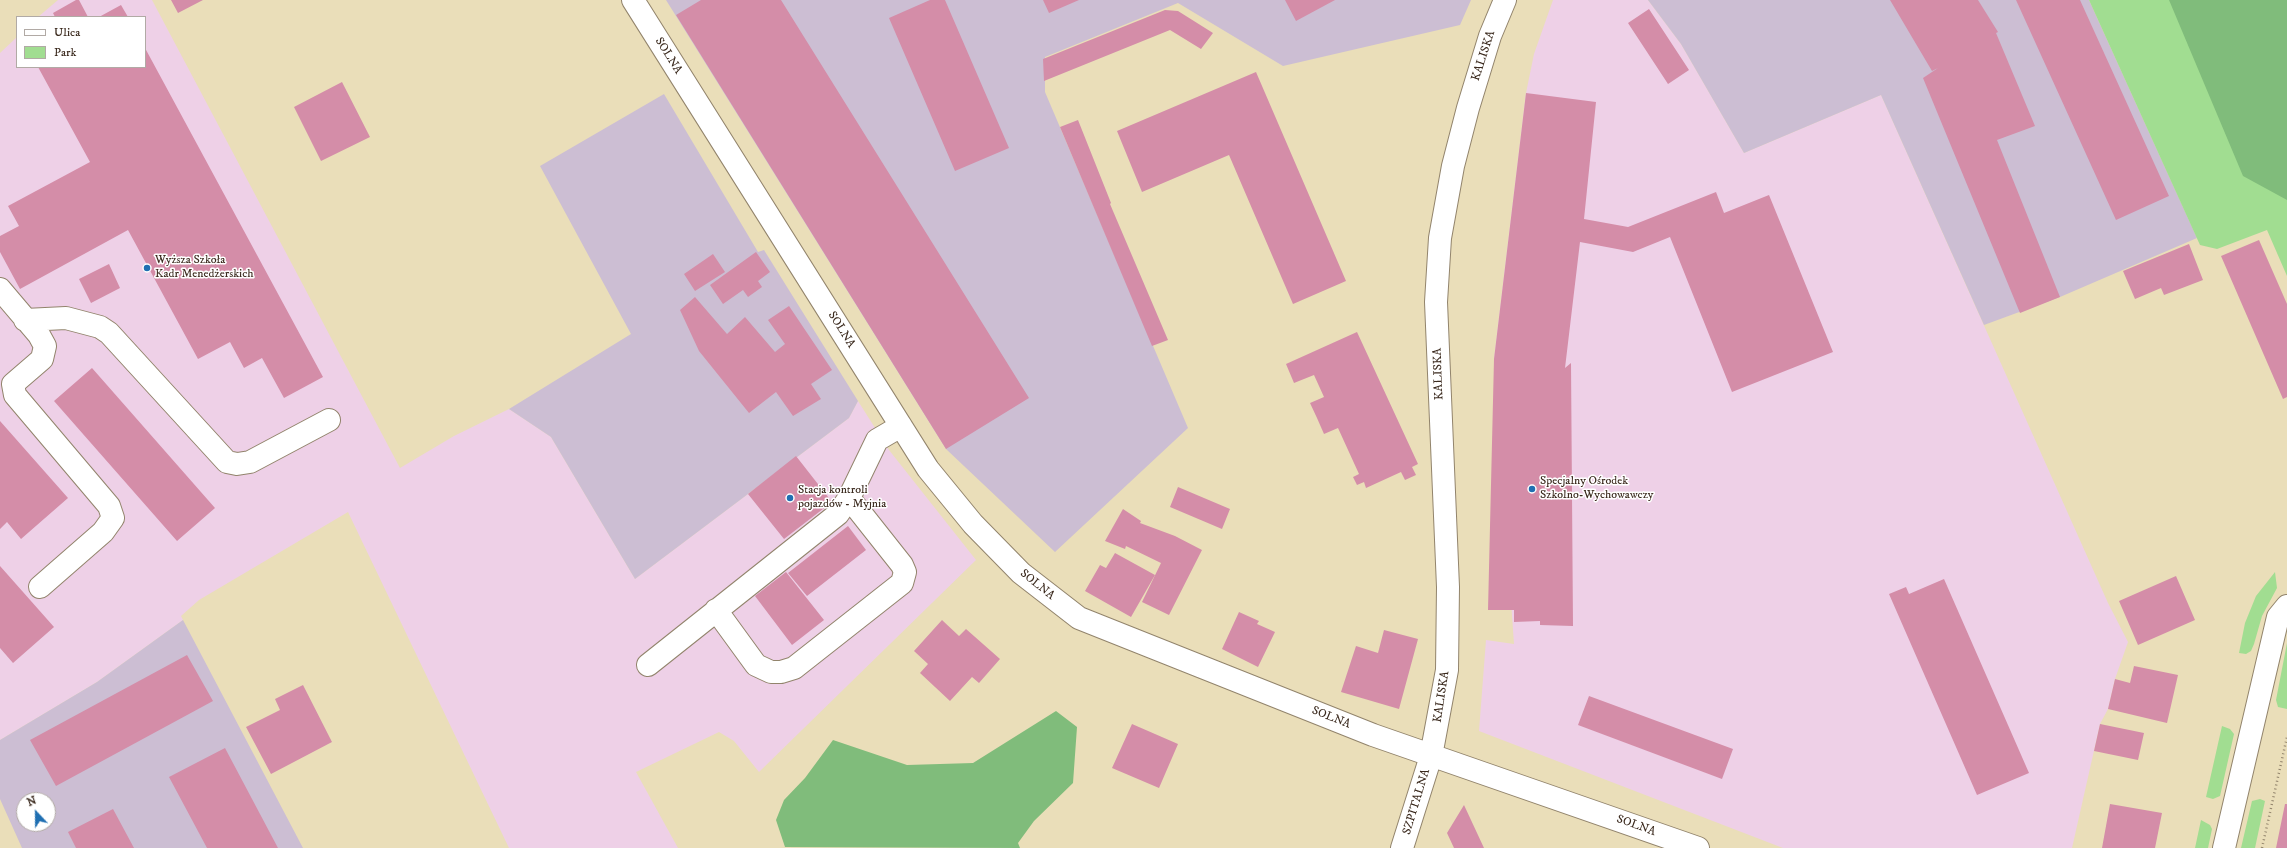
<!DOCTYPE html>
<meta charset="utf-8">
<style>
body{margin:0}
#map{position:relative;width:2287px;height:848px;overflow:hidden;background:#eadeb9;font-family:"IM FELL DW Pica",serif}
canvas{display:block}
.legend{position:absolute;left:16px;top:16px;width:130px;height:52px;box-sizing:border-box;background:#fff;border:1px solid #b1aaa5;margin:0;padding:5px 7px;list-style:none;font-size:12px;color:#3b2a1e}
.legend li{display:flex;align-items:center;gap:8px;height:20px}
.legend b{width:20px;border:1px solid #b1aaa5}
.north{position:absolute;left:16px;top:792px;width:40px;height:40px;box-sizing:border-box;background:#fff;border:1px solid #b1aaa5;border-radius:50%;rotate:338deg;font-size:11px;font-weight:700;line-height:16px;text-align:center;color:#3b2a1e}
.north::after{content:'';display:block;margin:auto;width:14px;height:18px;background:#1f6fb2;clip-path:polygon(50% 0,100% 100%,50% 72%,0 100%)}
</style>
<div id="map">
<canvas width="2287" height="848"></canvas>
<ul class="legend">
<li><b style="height:5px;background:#fff"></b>Ulica</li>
<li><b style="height:11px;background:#a1dd91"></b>Park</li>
</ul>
<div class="north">N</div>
</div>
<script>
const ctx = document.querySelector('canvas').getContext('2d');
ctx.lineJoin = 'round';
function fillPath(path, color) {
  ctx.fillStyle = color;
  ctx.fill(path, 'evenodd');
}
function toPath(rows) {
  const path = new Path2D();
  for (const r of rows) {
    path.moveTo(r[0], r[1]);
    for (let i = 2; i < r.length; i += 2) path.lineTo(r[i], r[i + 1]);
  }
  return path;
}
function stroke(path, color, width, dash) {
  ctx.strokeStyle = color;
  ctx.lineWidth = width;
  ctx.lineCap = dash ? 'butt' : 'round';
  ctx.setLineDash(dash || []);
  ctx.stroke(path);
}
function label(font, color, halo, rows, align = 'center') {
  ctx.font = font + ' "IM FELL DW Pica",serif';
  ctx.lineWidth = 3;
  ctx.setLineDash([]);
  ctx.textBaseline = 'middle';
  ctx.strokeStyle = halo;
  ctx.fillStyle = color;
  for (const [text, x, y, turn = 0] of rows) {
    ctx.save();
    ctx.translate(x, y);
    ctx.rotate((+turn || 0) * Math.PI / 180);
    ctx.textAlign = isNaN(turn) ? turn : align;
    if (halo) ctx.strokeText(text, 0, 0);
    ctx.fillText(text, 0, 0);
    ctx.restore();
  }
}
const built = toPath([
 [58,0,152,0,400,468,454,436,509,409,551,437,635,579,849,418,858,401,889,450,976,560,759,772,734,741,719,732,636,772,678,848,509,848,348,512,199,600,181,616,183,620,97,682,0,740,0,53,17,37,17,67,145,67,145,17,38,17],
 [1553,0,1648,0,1681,44,1744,153,1881,95,2108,603,2128,642,2115,679,2108,709,2100,724,2072,848,1783,848,1479,731,1486,640,1514,644,1494,359,1526,93,1534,54]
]);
const industrial = toPath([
 [666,0,1471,0,1460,25,1283,66,1178,3,1045,57,1045,92,1188,428,1055,552,946,449],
 [1648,0,2089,0,2197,238,2060,297,1984,325,1881,95,1744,153,1681,44],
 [664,94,758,252,764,250,858,401,849,418,635,579,551,437,509,409,631,334,540,166],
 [183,620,303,848,22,848,0,799,0,740,97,682],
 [24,800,48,800,48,824,24,824]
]);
const green = toPath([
 [2089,0,2287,0,2287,276,2267,230,2217,249,2200,245],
 [2275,572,2277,588,2262,616,2254,644,2251,651,2246,654,2239,653,2245,623,2256,596],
 [2287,643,2287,709,2278,707,2276,700],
 [2222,726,2230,729,2234,734,2220,796,2213,799,2206,797],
 [2260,799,2265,801,2255,848,2241,848,2252,801],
 [2201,820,2210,825,2212,829,2208,848,2195,848]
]);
const forest = toPath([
 [2169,0,2287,0,2287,200,2243,176],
 [1056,711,1077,727,1073,783,1034,821,1018,843,1020,848,785,847,776,820,784,800,805,778,833,740,907,765,973,763]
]);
const building = toPath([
 [76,0,79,0,88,17,55,17,53,13],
 [171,0,203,0,178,13],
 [701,0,781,0,1029,398,946,449,676,15],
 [930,0,945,0,1009,148,955,171,889,18],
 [1043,0,1079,0,1049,13],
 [1285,0,1335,0,1296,21],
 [1890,0,1978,0,1998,32,1996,33,2035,126,1997,140,2060,297,2020,313,1923,78,1938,68,1932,71],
 [2016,0,2080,0,2169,196,2116,220],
 [121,5,128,17,99,17],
 [1649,9,1689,70,1668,84,1628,23],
 [1165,10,1178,11,1213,33,1201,49,1170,30,1044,81,1043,59],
 [145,48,323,377,284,398,262,358,244,368,230,342,198,359,128,230,20,289,0,252,0,236,19,226,8,206,90,162,38,67,145,67],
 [1256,72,1346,281,1293,304,1229,155,1142,192,1117,131],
 [342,82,370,137,321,161,294,107],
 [1526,93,1596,102,1584,219,1628,227,1716,192,1724,213,1769,195,1833,352,1732,392,1670,237,1633,252,1580,242,1565,368,1571,363,1573,626,1540,625,1540,621,1514,622,1514,610,1488,610,1494,359],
 [1078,120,1111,203,1110,204,1168,340,1152,346,1060,127],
 [2259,240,2287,304,2287,397,2283,399,2221,256],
 [2189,244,2203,280,2164,295,2161,288,2135,299,2123,271],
 [756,252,770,272,758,281,762,287,748,297,743,290,723,304,710,285],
 [713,254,725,272,695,291,684,274],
 [109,264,120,288,91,303,79,279],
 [695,297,727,334,745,317,775,352,785,344,768,320,789,306,832,370,811,384,821,399,793,416,776,392,749,413,699,351,680,310],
 [1357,332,1418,464,1412,467,1416,475,1405,480,1401,472,1366,488,1364,482,1357,485,1353,477,1359,474,1338,428,1324,434,1317,418,1310,403,1324,397,1314,375,1294,383,1286,364],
 [92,368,215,508,177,541,54,401],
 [0,421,68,498,21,539,7,522,0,529],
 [796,456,832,502,784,539,748,494],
 [1178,487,1230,509,1222,529,1170,507],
 [1123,509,1141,521,1140,523,1175,536,1202,550,1169,615,1142,602,1161,563,1126,546,1125,549,1105,541],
 [848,526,866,550,807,596,788,573],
 [1115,553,1155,575,1131,617,1085,591,1100,565,1106,568],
 [0,566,54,627,13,663,0,648],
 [786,572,824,620,792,645,755,596],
 [2176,576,2195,620,2138,645,2119,601],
 [1944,579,2029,773,1977,795,1889,594,1906,587,1909,594],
 [1239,612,1259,621,1257,624,1275,632,1258,667,1222,649],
 [942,620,959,636,966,629,1000,659,979,683,972,677,950,701,920,673,928,664,914,651],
 [1384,630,1418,639,1399,709,1341,692,1356,646,1378,653],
 [187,655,213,701,56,786,30,740],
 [2134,666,2178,675,2167,723,2108,709,2115,679,2130,683],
 [303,685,332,742,271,774,246,727,280,710,275,699],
 [1589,696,1733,749,1722,779,1578,725],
 [1132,724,1178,744,1159,788,1112,768],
 [2100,724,2144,733,2138,760,2094,751],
 [225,748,278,848,207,848,169,777],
 [2110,804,2162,813,2155,848,2102,848],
 [2285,804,2287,804,2287,848,2276,848],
 [1464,805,1484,848,1454,848,1447,833],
 [113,809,134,848,76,848,68,832]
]);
const path = toPath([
 [2262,848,2287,737]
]);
const minor = toPath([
 [633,0,928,469,973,524,1021,573,1079,618,1373,735,1698,848],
 [0,289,39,335,45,346,42,359,13,384,15,395,109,506,113,518,103,532,40,587],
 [25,320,66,318,100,327,109,333,227,462,237,464,250,462,329,420],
 [716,610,756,665,771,672,781,672,794,668,902,583,905,572,902,565,849,498],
 [648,665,838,514,849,498,877,440,901,426],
 [1402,848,1431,756,1447,670,1448,587,1436,302,1440,238,1453,166,1468,108,1490,36,1505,0],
 [2224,848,2278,617,2287,606]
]);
const markers = [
 [147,268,4,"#1f6fb2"],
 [1532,489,4,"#1f6fb2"],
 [790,498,4,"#1f6fb2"]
];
const streetNames = [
 ["SOLNA",668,56,58],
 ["KALISKA",1484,56,-72],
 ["SOLNA",841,330,58],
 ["KALISKA",1439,374,-92],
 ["SOLNA",1037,585,39],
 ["KALISKA",1442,697,-81],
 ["SOLNA",1331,718,22],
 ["SZPITALNA",1417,802,-73],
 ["SOLNA",1636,826,20]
];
const poiNames = [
 ["Wyższa Szkoła",155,261],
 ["Kadr Menedżerskich",155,275],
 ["Specjalny Ośrodek",1540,482],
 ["Szkolno-Wychowawczy",1540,496],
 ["Stacja kontroli",798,491],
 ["pojazdów - Myjnia",798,505]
];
fillPath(built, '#eed0e7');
fillPath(industrial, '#ccbed3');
fillPath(green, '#a1dd91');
fillPath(forest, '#80bc7b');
fillPath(building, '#d48da8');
stroke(minor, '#92846c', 24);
stroke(path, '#92846c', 2.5, [1, 3]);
stroke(minor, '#fff', 22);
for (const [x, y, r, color] of markers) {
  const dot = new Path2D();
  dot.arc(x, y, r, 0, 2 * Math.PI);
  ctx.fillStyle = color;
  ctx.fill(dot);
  stroke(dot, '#fff', 1.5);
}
label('12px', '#3b2a1e', '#fff', streetNames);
label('12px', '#3b2a1e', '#fff', poiNames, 'left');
</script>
